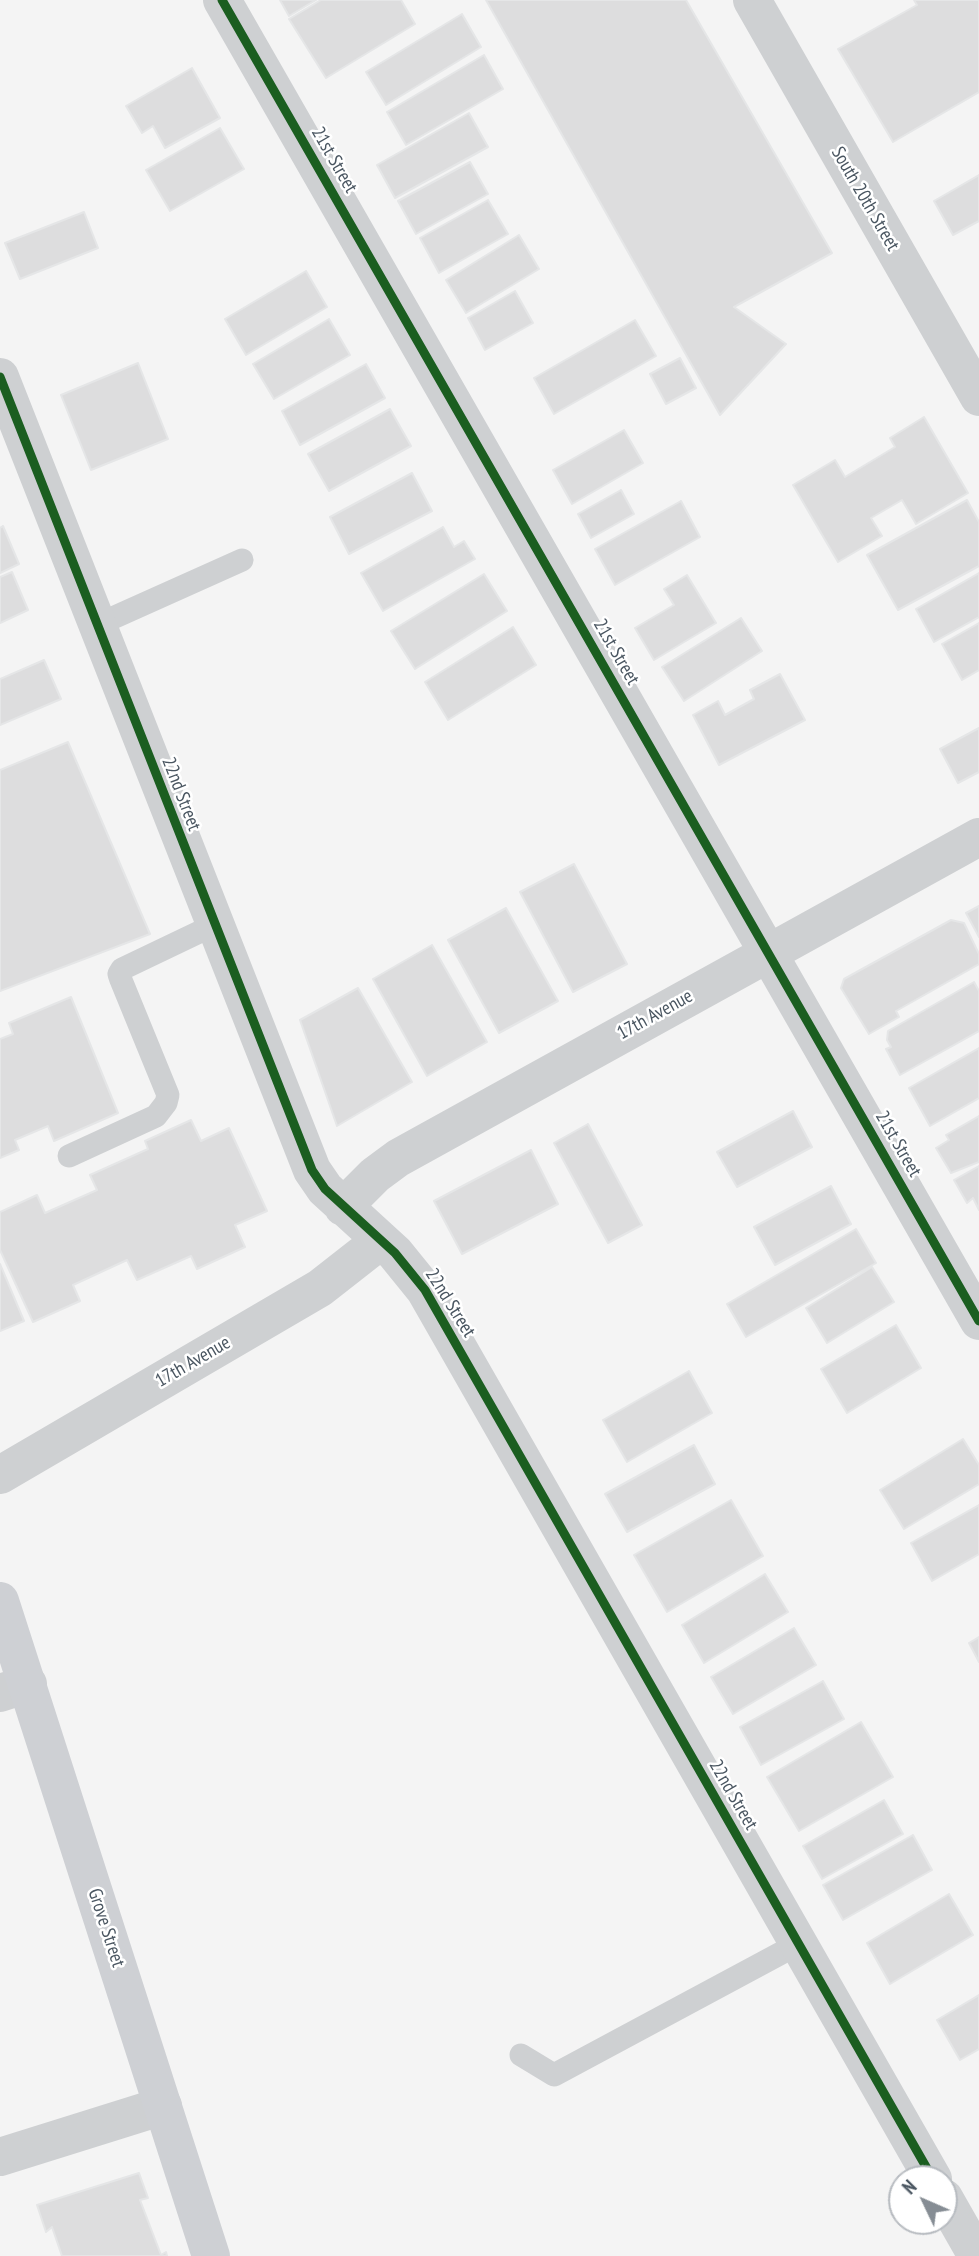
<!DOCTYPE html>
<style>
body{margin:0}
#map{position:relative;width:979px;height:2256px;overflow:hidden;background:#f4f4f4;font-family:"PT Sans Narrow",sans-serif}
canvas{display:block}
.north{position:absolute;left:888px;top:2165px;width:70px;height:70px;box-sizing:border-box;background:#fff;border:2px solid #b7bbc0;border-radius:50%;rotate:314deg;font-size:19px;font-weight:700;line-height:28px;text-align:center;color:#4a5661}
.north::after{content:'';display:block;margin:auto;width:24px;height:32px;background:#868d94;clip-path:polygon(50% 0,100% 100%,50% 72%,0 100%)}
</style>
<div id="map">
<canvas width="979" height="2256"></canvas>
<div class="north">N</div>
</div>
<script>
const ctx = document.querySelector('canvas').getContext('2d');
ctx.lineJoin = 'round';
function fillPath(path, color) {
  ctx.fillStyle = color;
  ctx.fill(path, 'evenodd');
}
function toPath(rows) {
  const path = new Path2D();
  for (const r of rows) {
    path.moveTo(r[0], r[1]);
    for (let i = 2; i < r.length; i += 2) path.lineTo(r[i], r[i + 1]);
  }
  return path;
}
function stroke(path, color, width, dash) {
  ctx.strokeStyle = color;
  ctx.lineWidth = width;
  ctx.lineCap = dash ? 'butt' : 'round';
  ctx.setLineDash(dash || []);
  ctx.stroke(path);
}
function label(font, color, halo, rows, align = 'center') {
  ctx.font = font + ' "PT Sans Narrow",sans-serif';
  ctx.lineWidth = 5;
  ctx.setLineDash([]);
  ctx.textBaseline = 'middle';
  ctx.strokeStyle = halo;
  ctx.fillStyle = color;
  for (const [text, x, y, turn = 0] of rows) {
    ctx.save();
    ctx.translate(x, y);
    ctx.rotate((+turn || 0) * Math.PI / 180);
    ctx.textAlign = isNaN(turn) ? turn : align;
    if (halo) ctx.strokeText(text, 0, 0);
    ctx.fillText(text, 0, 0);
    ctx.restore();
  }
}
const building = toPath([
 [280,0,316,0,289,16,280,0],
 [321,0,401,0,415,24,326,78,289,19,321,0],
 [486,0,686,0,832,253,734,307,786,344,720,415,486,0],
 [914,0,979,0,979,92,893,142,838,49,917,5,914,0],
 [462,14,481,47,386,105,366,72,462,14],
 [484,55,503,89,406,145,387,112,484,55],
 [192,68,220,118,165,148,153,126,142,133,126,106,192,68],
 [469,113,488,147,395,198,377,165,469,113],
 [220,128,244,169,170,211,146,170,220,128],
 [470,162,488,194,416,234,398,201,470,162],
 [979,175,979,221,953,235,934,201,979,175],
 [488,200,508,234,439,273,420,238,488,200],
 [84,212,98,248,20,279,5,243,84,212],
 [519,235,539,269,466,313,446,280,519,235],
 [306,271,327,307,246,355,225,319,306,271],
 [515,291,533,323,485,350,468,318,515,291],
 [329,319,350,355,274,399,253,364,329,319],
 [635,320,656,356,554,414,534,378,635,320],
 [680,358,696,388,666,404,650,374,680,358],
 [138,363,168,439,91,470,61,395,138,363],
 [366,364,385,398,300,445,282,411,366,364],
 [390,409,411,446,329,491,308,454,390,409],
 [924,417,968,493,916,524,902,500,871,518,882,536,838,562,793,485,835,460,845,477,895,447,890,438,924,417],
 [624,430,643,463,572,504,553,470,624,430],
 [412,473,432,511,349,554,330,517,412,473],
 [621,490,634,514,591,538,578,514,621,490],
 [967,500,979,522,979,566,898,610,867,555,967,500],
 [681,501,700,537,615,585,595,549,681,501],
 [3,526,19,564,0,573,0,528,3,526],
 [443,527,454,547,464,541,475,559,383,611,361,573,443,527],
 [12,572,28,610,0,623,0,577,12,572],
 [979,573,979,617,934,642,916,609,979,573],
 [484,574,507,611,415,669,391,631,484,574],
 [687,575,716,623,654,660,635,628,674,605,664,589,687,575],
 [741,618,762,651,684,701,662,667,741,618],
 [979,623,979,670,962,680,942,644,979,623],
 [513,627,536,665,448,720,425,682,513,627],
 [44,660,61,699,0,725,0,679,44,660],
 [780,674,805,720,719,765,693,715,718,701,725,715,754,699,750,690,780,674],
 [979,728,979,772,958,783,940,749,979,728],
 [68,742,150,934,0,991,0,770,68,742],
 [574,864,627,964,573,992,520,892,574,864],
 [979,906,979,937,966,913,979,906],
 [506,908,558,1001,499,1033,448,940,506,908],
 [951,920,964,923,979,954,979,964,896,1011,899,1017,869,1034,841,988,844,979,951,920],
 [432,945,487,1042,427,1076,373,979,432,945],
 [974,982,979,991,979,1031,900,1075,886,1049,891,1047,887,1040,888,1031,974,982],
 [358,988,412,1082,337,1126,300,1020,358,988],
 [71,997,118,1113,54,1141,48,1126,15,1140,19,1150,0,1158,0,1039,13,1034,9,1023,71,997],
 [979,1048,979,1098,930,1126,909,1088,979,1048],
 [793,1111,812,1147,737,1187,717,1152,793,1111],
 [979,1116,979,1162,951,1173,936,1148,949,1140,946,1135,979,1116],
 [191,1120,201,1141,229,1128,267,1211,235,1225,245,1247,197,1269,191,1256,137,1280,127,1260,73,1285,80,1301,33,1322,0,1250,0,1212,37,1195,45,1213,97,1190,90,1175,148,1149,145,1141,191,1120],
 [588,1124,642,1225,608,1243,554,1143,588,1124],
 [531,1150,558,1204,462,1254,434,1201,531,1150],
 [979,1166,979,1210,973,1198,967,1203,954,1180,979,1166],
 [831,1186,851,1224,775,1265,754,1227,831,1186],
 [856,1229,876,1263,746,1337,727,1304,856,1229],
 [0,1264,24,1321,0,1331,0,1264],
 [872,1267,894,1302,827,1343,806,1308,872,1267],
 [896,1325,921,1368,847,1413,821,1369,896,1325],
 [689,1371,712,1413,627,1462,603,1420,689,1371],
 [963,1439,979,1465,979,1484,904,1529,880,1490,963,1439],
 [694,1445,715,1484,627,1532,605,1494,694,1445],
 [731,1500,763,1556,667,1612,634,1555,731,1500],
 [979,1505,979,1554,932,1581,911,1543,979,1505],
 [765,1574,788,1612,704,1663,682,1625,765,1574],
 [794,1628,816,1665,733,1714,711,1677,794,1628],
 [979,1637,979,1662,969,1643,979,1637],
 [823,1681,844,1719,761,1765,740,1727,823,1681],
 [861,1722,893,1777,799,1831,767,1777,861,1722],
 [884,1800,903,1834,822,1879,803,1846,884,1800],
 [913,1835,932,1870,843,1920,823,1885,913,1835],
 [949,1894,973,1935,890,1984,867,1943,949,1894],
 [979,1995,979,2049,960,2060,937,2020,979,1995],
 [139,2173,148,2198,140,2200,161,2255,166,2252,167,2256,62,2256,52,2227,46,2232,37,2205,139,2173]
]);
const service = toPath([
 [97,625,242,560],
 [69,1156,156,1116,166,1103,168,1095,121,980,119,974,122,969,214,925],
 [521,2055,554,2075,798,1944]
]);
const minor = toPath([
 [222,0,979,1321],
 [752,0,979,397],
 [0,377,312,1170,325,1189,395,1253,425,1290,933,2179],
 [343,1207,375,1175,398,1158,979,837],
 [0,1475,320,1288,380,1241],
 [0,1693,28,1684],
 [0,2157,163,2106],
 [944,2198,977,2256]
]);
const secondary = toPath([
 [0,1601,211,2256]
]);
const cycleway = toPath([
 [222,0,979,1321],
 [0,377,312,1170,325,1189,395,1253,425,1290,933,2179]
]);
const streetNames = [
 ["21st Street",334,160,60],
 ["South 20th Street",865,199,60],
 ["21st Street",616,652,60],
 ["22nd Street",181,794,69],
 ["17th Avenue",655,1015,-29],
 ["21st Street",898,1144,60],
 ["22nd Street",450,1303,58],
 ["17th Avenue",193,1362,-30],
 ["22nd Street",733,1795,60],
 ["Grove Street",106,1928,72]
];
fillPath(building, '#ddddde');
stroke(building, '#e5e6e7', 2);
stroke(service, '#ced0d2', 23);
stroke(minor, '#ced0d2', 38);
stroke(secondary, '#ced0d4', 38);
stroke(cycleway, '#1b5e20', 9);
label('19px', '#4a5661', '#fff', streetNames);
</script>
